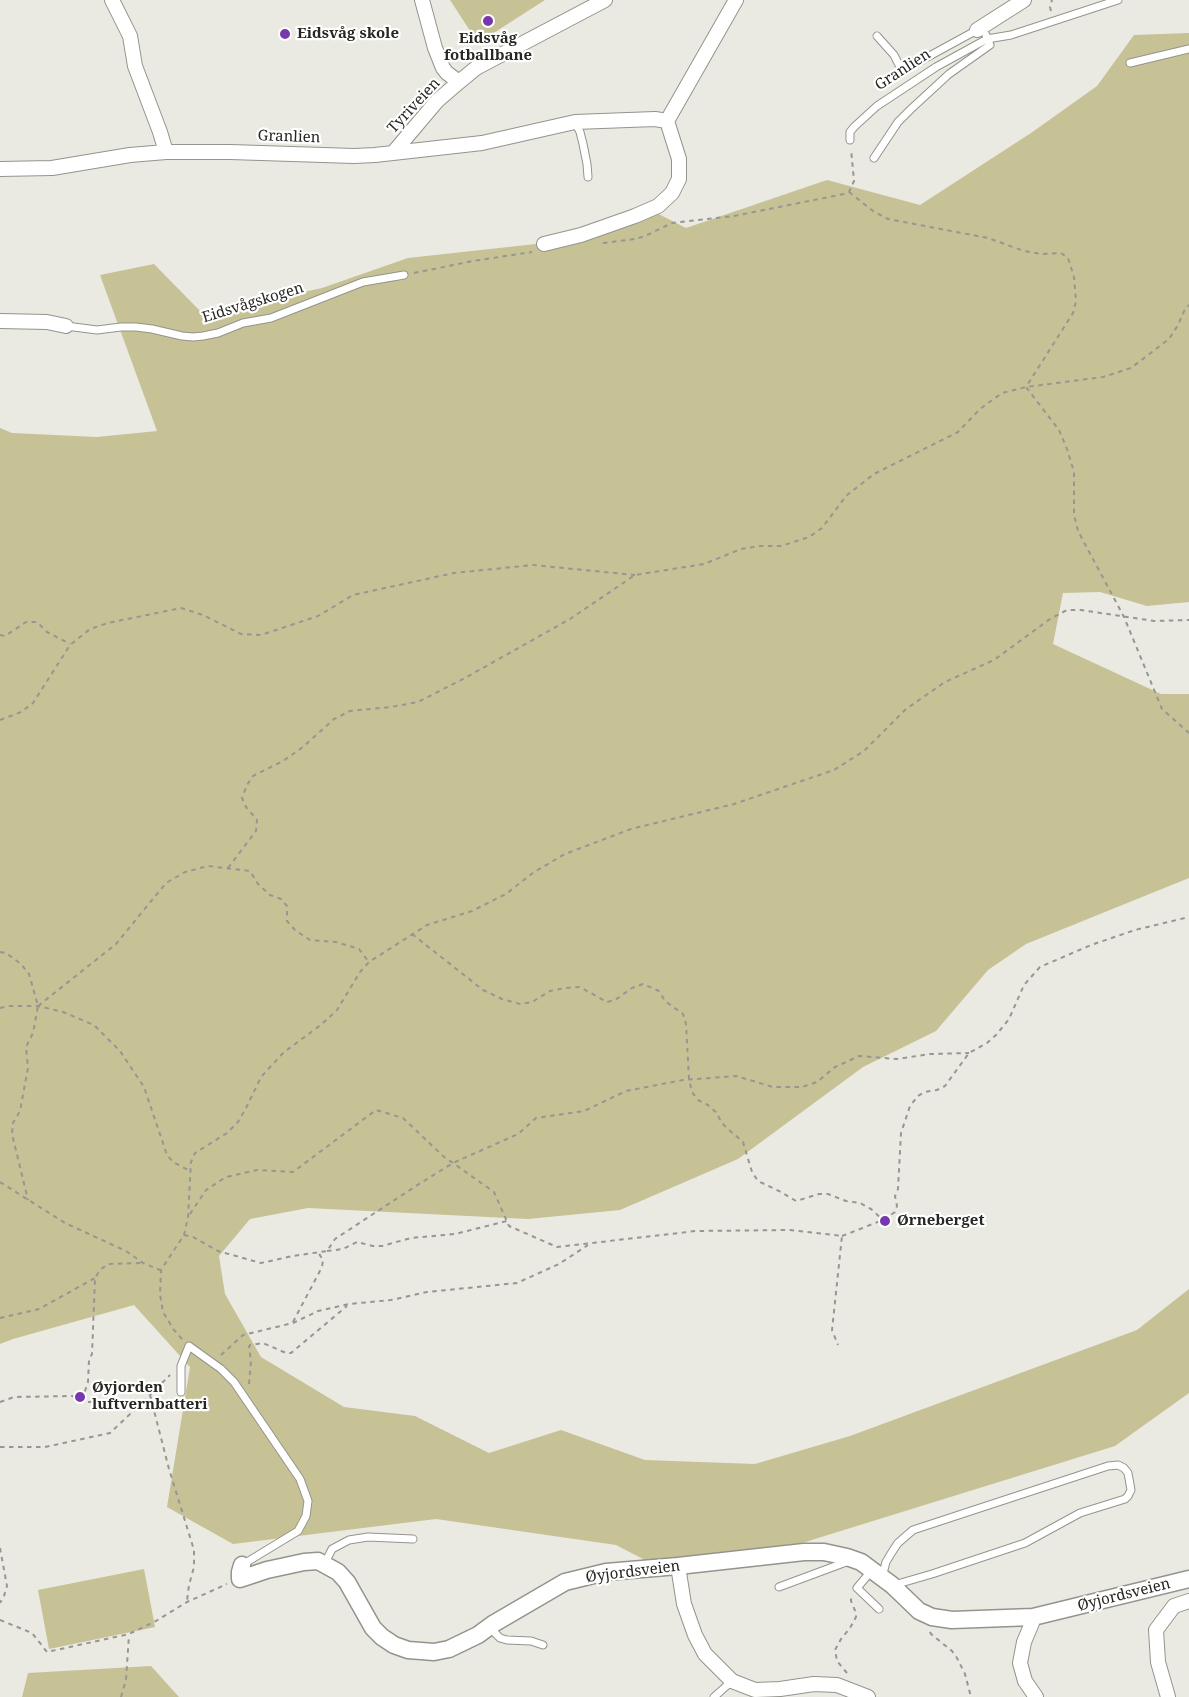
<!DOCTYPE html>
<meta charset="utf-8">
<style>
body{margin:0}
canvas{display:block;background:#eae9e2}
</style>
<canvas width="1189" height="1697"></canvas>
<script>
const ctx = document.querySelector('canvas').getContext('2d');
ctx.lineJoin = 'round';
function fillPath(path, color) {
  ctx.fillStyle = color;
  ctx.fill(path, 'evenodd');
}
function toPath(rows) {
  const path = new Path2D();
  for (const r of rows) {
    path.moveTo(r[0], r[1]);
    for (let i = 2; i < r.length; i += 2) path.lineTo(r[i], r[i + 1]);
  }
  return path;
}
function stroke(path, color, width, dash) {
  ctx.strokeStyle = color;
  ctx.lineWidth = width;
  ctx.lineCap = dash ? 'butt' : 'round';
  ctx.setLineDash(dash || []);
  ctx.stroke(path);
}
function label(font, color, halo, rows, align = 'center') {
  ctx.font = font + ' "Noto Serif",serif';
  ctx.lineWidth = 4.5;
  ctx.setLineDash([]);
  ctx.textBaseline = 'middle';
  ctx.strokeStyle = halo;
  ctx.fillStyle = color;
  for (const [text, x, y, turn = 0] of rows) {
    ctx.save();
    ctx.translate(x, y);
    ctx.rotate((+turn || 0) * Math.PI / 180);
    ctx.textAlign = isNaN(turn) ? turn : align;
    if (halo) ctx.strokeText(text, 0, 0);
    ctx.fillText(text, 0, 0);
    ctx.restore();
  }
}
const green = toPath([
 [450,0,545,0,478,43],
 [1189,33,1189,602,1147,606,1100,592,1063,593,1053,644,1161,694,1189,694,1189,878,1026,944,988,970,936,1031,863,1067,738,1159,620,1210,528,1219,308,1208,250,1219,219,1256,225,1294,261,1357,344,1407,415,1416,489,1453,561,1430,645,1460,755,1464,850,1436,1137,1330,1189,1289,1189,1393,1115,1446,802,1543,647,1561,616,1545,436,1519,233,1544,167,1507,190,1367,134,1305,13,1339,0,1344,0,428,12,433,97,437,157,431,100,275,154,264,203,314,322,288,408,258,572,240,643,206,686,228,827,180,920,205,1031,133,1097,86,1134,35],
 [144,1569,155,1627,49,1649,38,1590],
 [151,1666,179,1697,22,1697,28,1673]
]);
const path = toPath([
 [1051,11,1050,7,1052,0],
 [849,192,873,211,888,219,988,238,1024,251,1042,254,1061,253,1068,258,1074,277,1076,301,1073,313,1026,387,1059,430,1067,449,1074,472,1074,515,1078,531,1124,617,1162,709,1189,733],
 [603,243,635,239,645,236,672,223,734,216,844,194,849,192,854,181,851,149],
 [414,273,473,261,532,252],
 [0,635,5,636,26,622,37,622,47,632,70,644],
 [0,720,21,712,33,703,70,645,90,629,108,623,181,608,203,615,241,634,261,635,318,616,353,595,454,573,533,565,635,575],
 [228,868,256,831,257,820,246,807,242,798,247,785,253,776,283,761,303,747,334,719,350,711,391,707,418,702,465,678,570,619,635,575,704,564,741,549,760,546,781,546,809,537,822,528,846,496,874,474,958,432,980,409,1002,393,1026,387,1103,377,1131,368,1169,339,1178,325,1185,309,1189,305],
 [412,934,483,990,502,999,520,1004,532,1002,550,991,565,988,580,987,607,1002,615,1000,632,988,643,984,659,991,665,1001,683,1014,686,1024,689,1079,692,1092,698,1100,708,1105,717,1113,721,1122,728,1129,743,1142,752,1172,758,1181,779,1191,796,1201,819,1194,828,1194,846,1201,860,1203,871,1209,883,1220],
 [0,952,6,953,21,964,29,974,38,1006,33,1033,26,1047,28,1068,20,1111,13,1123,12,1134,28,1200],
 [38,1006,116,944,166,883,185,872,208,866,250,871,258,884,270,895,281,899,287,906,287,921,295,930,310,940,336,942,359,949,368,961],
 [0,1008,9,1006,38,1006,63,1012,94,1025,120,1051,144,1087,167,1155,173,1162,190,1171],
 [0,1182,65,1223,126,1251,143,1263,160,1270],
 [190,1214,206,1190,226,1177,257,1170,293,1172,376,1110,403,1118,443,1156,494,1192,509,1226,557,1247,696,1231,790,1230,842,1236,832,1330,838,1345],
 [184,1235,193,1237,218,1251,261,1263,293,1256,327,1251,335,1239,419,1184,453,1163,518,1134,536,1118,584,1111,626,1091,683,1080,736,1076,773,1087,802,1087,817,1082,835,1067,859,1056,897,1059,930,1054,969,1053],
 [842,1236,883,1220,895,1212,897,1206,895,1196,898,1189,901,1133,910,1106,918,1096,925,1092,937,1090,945,1086,969,1053,987,1043,996,1035,1009,1019,1024,985,1040,967,1091,945,1135,930,1189,917],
 [327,1251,343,1249,357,1242,373,1246,382,1246,411,1238,455,1234,507,1221],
 [0,1318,39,1309,95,1278],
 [293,1322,322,1267,323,1260,318,1252],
 [182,1339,174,1330,163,1312,160,1294,161,1270,184,1235,188,1217,191,1162,195,1153,227,1133,238,1122,246,1108,261,1077,283,1053,322,1024,337,1010,360,972,369,962,427,925,472,911,506,894,534,872,565,854,631,829,734,804,834,770,864,751,906,709,945,682,994,660,1050,619,1067,610,1081,610,1154,621,1189,620],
 [221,1355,243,1335,293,1323,318,1311,349,1304,391,1300,427,1292,517,1283,559,1264,588,1245],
 [249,1384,251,1361,249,1347,250,1345,263,1343,286,1353,291,1353,347,1306],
 [150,1395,169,1469,194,1550,194,1567,189,1585,187,1601],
 [82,1400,88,1382,89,1360,92,1354,95,1278,100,1270,108,1264,142,1263],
 [0,1402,14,1397,72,1396,87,1402,145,1400,170,1375],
 [0,1447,45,1447,110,1433,145,1400],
 [0,1548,7,1586,4,1596,0,1603],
 [0,1620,32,1633,47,1652,129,1634,156,1621,187,1602,227,1584],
 [930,1632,931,1634,952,1651,957,1658,965,1674,971,1697],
 [847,1673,837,1661,835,1650,841,1639,850,1628,856,1617,856,1613,851,1601,851,1598],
 [121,1697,126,1680,129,1635]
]);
const service = toPath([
 [877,36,894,55,902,71,977,30],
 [1130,63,1189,49],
 [575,122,580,132,583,144,587,164,588,177],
 [850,140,850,132,854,127,877,106,936,67,987,39,1011,35,1118,0],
 [874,158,898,122,911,109,949,74,990,45,986,35],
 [66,326,97,330,121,327,136,327,152,329,182,336,193,337,203,336,218,333,243,323,271,318,363,282,404,275],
 [181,1392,181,1366,189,1346,221,1369,234,1382,300,1479,308,1501,306,1516,298,1531,242,1565],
 [327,1566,327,1559,332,1549,349,1540,368,1537,413,1539],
 [872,1570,857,1588,879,1609],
 [882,1577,886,1562,892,1552,898,1543,913,1530,1108,1466,1118,1465,1124,1468,1128,1473,1131,1490,1128,1496,1125,1499,1080,1513,1025,1543,932,1574,894,1585],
 [779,1587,849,1561],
 [493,1626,495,1633,500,1638,507,1640,531,1641,543,1645],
 [714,1697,732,1681]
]);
const minor = toPath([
 [112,0,130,36,135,66,160,132,166,152],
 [422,0,435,48,443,68,447,73,459,82,476,68,605,0],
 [977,30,1024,0],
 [393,153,437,101,459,82],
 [0,169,52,168,130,155,166,152,230,152,354,156,375,155,482,143,575,122,655,119,667,121,736,0],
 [544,244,581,235,635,216,658,206,672,193,679,179,679,159,667,121],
 [0,321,47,322,66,326],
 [678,1566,684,1604,695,1635,705,1654,732,1681,755,1690,780,1689,814,1684,837,1685,868,1697],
 [1033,1617,1032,1623,1024,1642,1020,1663,1025,1681,1036,1697],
 [1168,1697,1158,1662,1156,1630,1174,1606,1189,1601]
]);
const tertiary = toPath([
 [242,1565,240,1572,240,1579,267,1570,304,1562,318,1561,338,1572,347,1582,373,1628,382,1637,394,1645,408,1650,434,1652,449,1649,478,1635,493,1624,565,1582,606,1572,678,1566,804,1552,824,1552,847,1557,861,1562,892,1585,919,1611,932,1617,952,1620,1033,1617,1189,1579]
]);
const markers = [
 [488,21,6,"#7838ad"],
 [285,34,6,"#7838ad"],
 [885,1221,6,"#7838ad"],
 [80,1397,6,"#7838ad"]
];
const poiNames = [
 ["Eidsvåg skole",297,34],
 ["Eidsvåg",488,39,"center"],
 ["fotballbane",488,56,"center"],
 ["Ørneberget",897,1221],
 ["Øyjorden",92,1388],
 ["luftvernbatteri",92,1405]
];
const streetNames = [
 ["Granlien",903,70,-33],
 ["Tyriveien",414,106,-47],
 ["Granlien",289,137,2],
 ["Eidsvågskogen",253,303,-17],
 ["Øyjordsveien",633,1572,-7],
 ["Øyjordsveien",1124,1595,-14]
];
fillPath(green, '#c6c295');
stroke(service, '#94948d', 9);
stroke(minor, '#94948d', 16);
stroke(tertiary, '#94948d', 19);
stroke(path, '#979691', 2, [4.5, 4.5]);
stroke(service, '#fff', 7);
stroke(minor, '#fff', 14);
stroke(tertiary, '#fff', 16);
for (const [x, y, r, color] of markers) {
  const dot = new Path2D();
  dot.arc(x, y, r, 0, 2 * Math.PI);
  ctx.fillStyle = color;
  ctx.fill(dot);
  stroke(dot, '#fff', 2);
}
label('bold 15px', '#262623', '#fff', poiNames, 'left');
label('15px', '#262623', '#fff', streetNames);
</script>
